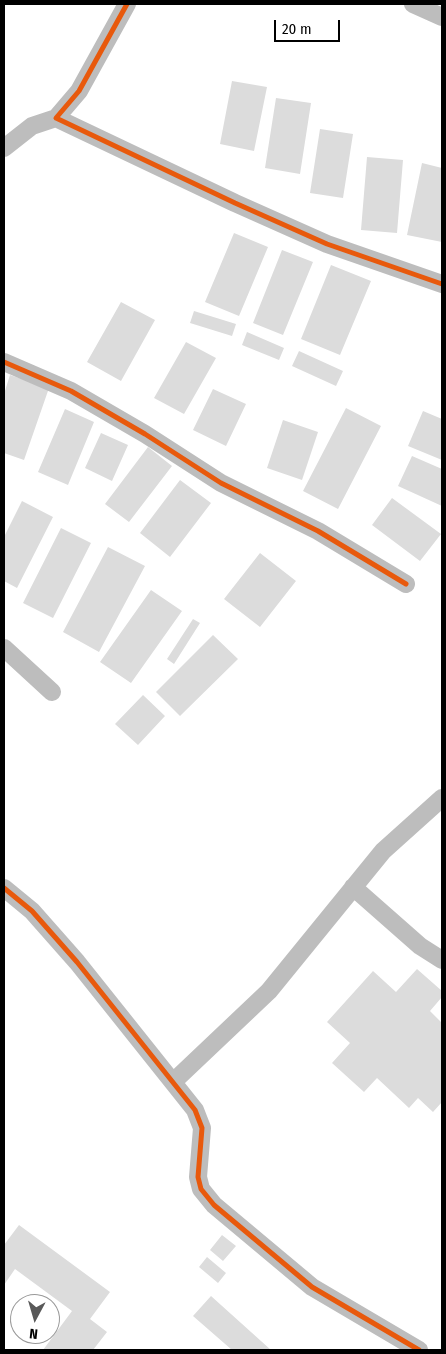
<!DOCTYPE html>
<style>
body{margin:0}
#map{position:relative;width:446px;height:1354px;overflow:hidden;background:#fff;font-family:"Fira Sans Condensed",sans-serif}
canvas{display:block}
.frame{position:absolute;inset:0;border:5px solid #000;pointer-events:none}
.north{position:absolute;left:10px;top:1294px;width:50px;height:50px;box-sizing:border-box;background:#fff;border:1px solid #999;border-radius:50%;rotate:186deg;font-size:14px;font-weight:700;line-height:20px;text-align:center;color:#000}
.north::after{content:'';display:block;margin:auto;width:18px;height:22px;background:#595959;clip-path:polygon(50% 0,100% 100%,50% 72%,0 100%)}
.scale{position:absolute;left:274px;top:20px;width:66px;height:22px;box-sizing:border-box;border:2px solid #000;border-top:0;padding-left:6px;font-size:15px;line-height:18px;white-space:nowrap;color:#000;-webkit-text-stroke:4px #fff;paint-order:stroke}
</style>
<div id="map">
<canvas width="446" height="1354"></canvas>
<div class="frame"></div>
<div class="north">N</div>
<div class="scale">20 m</div>
</div>
<script>
const ctx = document.querySelector('canvas').getContext('2d');
ctx.lineJoin = 'round';
function fillPath(path, color) {
  ctx.fillStyle = color;
  ctx.fill(path, 'evenodd');
}
function toPath(rows) {
  const path = new Path2D();
  for (const r of rows) {
    path.moveTo(r[0], r[1]);
    for (let i = 2; i < r.length; i += 2) path.lineTo(r[i], r[i + 1]);
  }
  return path;
}
function stroke(path, color, width, dash) {
  ctx.strokeStyle = color;
  ctx.lineWidth = width;
  ctx.lineCap = dash ? 'butt' : 'round';
  ctx.setLineDash(dash || []);
  ctx.stroke(path);
}
const building = toPath([
 [232,81,267,87,254,151,220,144],
 [276,98,311,103,300,174,265,168],
 [320,129,353,134,343,198,310,193],
 [367,157,403,160,397,233,361,230],
 [422,163,442,168,442,242,407,235],
 [234,233,268,247,239,316,205,302],
 [282,250,313,262,283,335,253,323],
 [331,265,371,281,340,355,301,339],
 [121,302,155,320,121,381,87,362],
 [194,311,236,324,232,336,190,323],
 [247,332,284,348,279,360,242,345],
 [186,342,216,358,184,414,154,398],
 [299,351,343,371,336,386,292,366],
 [10,375,49,388,24,460,4,453,4,394],
 [213,389,246,404,226,446,193,430],
 [346,408,381,426,338,509,303,491],
 [65,409,94,422,68,485,38,472],
 [423,411,442,419,442,460,408,446],
 [283,420,318,432,302,480,267,468],
 [101,433,128,445,112,481,85,468],
 [148,447,172,466,129,522,105,504],
 [412,456,442,469,442,506,398,486],
 [180,480,211,503,170,557,140,533],
 [392,498,441,534,420,561,372,525],
 [22,501,53,517,17,588,4,581,4,537],
 [61,528,91,543,53,618,23,603],
 [108,547,145,566,99,652,63,632],
 [260,553,296,581,260,627,224,599],
 [151,590,182,611,131,683,100,662],
 [193,619,200,623,174,664,167,659],
 [213,635,238,659,180,716,156,692],
 [143,695,165,716,138,745,115,724],
 [417,969,442,991,442,997,430,1011,442,1023,442,1102,433,1112,418,1098,409,1108,377,1078,364,1092,332,1063,350,1043,327,1022,373,971,396,992],
 [19,1225,110,1292,90,1319,107,1332,93,1350,43,1350,72,1311,15,1269,4,1285,4,1245],
 [222,1235,236,1246,223,1261,210,1250],
 [207,1257,226,1273,218,1283,199,1267],
 [211,1296,271,1350,232,1350,193,1316]
]);
const minor = toPath([
 [127,4,79,91,56,118,235,203,327,244,442,284],
 [413,4,442,17],
 [4,148,32,126,56,118],
 [4,362,71,391,145,434,221,483,318,531,406,584],
 [4,648,52,692],
 [353,887,420,946,442,960],
 [4,888,32,911,77,962,195,1110,202,1128,198,1177,201,1189,214,1205,312,1287,419,1350],
 [173,1082,269,991,383,851,442,798]
]);
const cycleway = toPath([
 [127,4,79,91,56,118,235,203,327,244,442,284],
 [4,362,71,391,145,434,221,483,318,531,406,584],
 [4,888,32,911,77,962,195,1110,202,1128,198,1177,201,1189,214,1205,312,1287,419,1350]
]);
fillPath(building, '#dcdcdc');
stroke(minor, '#bdbdbd', 18);
stroke(cycleway, '#e8590c', 5);
</script>
